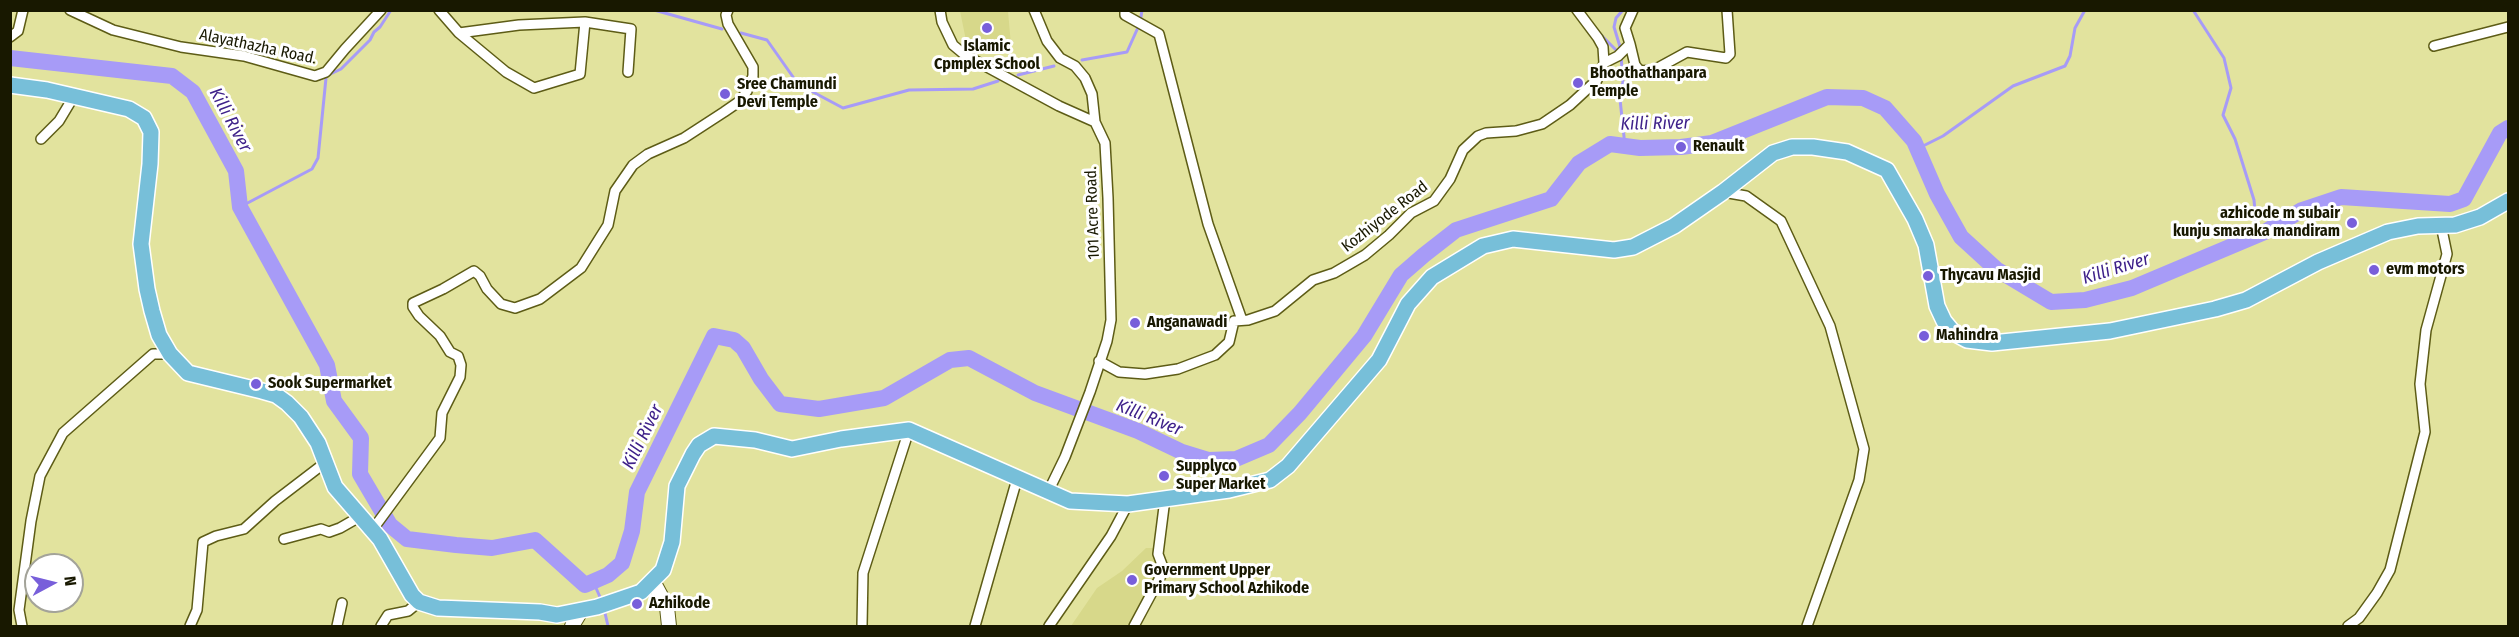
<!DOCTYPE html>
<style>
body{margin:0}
#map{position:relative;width:2519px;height:637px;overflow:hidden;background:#e2e39e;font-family:"Fira Sans Condensed",sans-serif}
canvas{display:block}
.frame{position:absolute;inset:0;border:12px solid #181800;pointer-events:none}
.north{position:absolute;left:24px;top:553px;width:60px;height:60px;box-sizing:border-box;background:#fff;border:2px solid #a3a399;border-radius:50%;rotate:83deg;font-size:16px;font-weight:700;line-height:24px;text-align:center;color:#181800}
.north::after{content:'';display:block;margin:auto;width:21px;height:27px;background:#785fda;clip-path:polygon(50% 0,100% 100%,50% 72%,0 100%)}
</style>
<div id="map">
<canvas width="2519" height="637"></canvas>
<div class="frame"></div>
<div class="north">N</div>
</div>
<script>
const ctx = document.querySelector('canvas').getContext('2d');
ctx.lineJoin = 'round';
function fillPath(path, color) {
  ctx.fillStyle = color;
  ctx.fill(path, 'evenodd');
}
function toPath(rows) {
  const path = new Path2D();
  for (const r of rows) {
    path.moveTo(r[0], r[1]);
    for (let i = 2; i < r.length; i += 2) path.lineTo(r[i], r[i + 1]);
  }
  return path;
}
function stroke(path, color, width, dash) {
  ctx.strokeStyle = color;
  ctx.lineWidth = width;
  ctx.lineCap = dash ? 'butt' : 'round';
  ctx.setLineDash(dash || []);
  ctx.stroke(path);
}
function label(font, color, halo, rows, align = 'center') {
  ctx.font = font + ' "Fira Sans Condensed",sans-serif';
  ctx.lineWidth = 6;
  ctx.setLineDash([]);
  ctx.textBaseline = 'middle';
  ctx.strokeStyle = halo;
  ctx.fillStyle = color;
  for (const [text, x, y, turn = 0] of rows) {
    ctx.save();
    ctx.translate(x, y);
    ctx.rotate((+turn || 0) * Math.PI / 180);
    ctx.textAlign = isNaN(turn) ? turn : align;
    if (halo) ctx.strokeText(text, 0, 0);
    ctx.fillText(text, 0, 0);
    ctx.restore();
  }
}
const built = toPath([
 [960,11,1008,11,1011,45,969,55],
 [1146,548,1153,548,1160,571,1127,626,1071,626,1097,588,1122,571]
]);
const stream = toPath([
 [654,10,722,29],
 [2193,10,2224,58,2231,88,2223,115,2235,139,2254,200,2257,235],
 [741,33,767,40,798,84,843,108,909,90,973,89,998,81],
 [1599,33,1621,55,1623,83,1619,90,1625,146],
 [1621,50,1614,27,1616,18,1623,10],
 [1082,60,1127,52,1140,23,1142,10],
 [1018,75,1054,66],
 [320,79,341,69,370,40,374,32,380,27,391,10],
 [1917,149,1943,136,2013,86,2065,66,2070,56,2075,28,2085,10],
 [240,207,312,169,318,158,326,78],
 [600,597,596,588,604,577],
 [605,613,608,626]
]);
const river = toPath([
 [10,58,172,76,193,92,236,171,240,207,327,365,334,401,361,438,360,474,390,525,407,539,456,545,492,548,535,540,585,585,608,575,622,563,632,531,637,492,714,336,734,340,743,348,761,379,780,404,819,409,884,398,950,360,969,358,1035,393,1138,431,1182,452,1208,460,1236,459,1269,445,1300,413,1364,336,1401,275,1424,255,1456,230,1551,199,1579,163,1610,144,1640,148,1681,147,1712,143,1827,97,1863,98,1885,108,1914,141,1937,194,1961,237,1996,269,2051,302,2085,300,2132,288,2265,232,2302,210,2341,197,2450,204,2464,199,2500,133,2508,128]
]);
const street = toPath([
 [70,10,113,30,181,47,244,56,315,76,326,72,345,49,381,10],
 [439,10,459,33,506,72,534,88,580,74,585,22],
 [940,10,942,22,953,45,965,55,1059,106,1095,122,1105,143,1108,198,1111,320,1107,341,1090,392,1065,457,1048,492],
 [1034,10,1047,41,1060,58,1075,66,1085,78,1092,94,1095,122],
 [1125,10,1125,15,1159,34,1208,224,1242,320],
 [1577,10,1598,38,1603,47,1604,63],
 [459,33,519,25,585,22,631,29,628,72],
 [10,37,18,31,23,10],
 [1630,44,1635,65,1640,71,1654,70,1687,52,1726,58,1730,54,1727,10],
 [2434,46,2508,27],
 [41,139,59,121,74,96],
 [1723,192,1746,196,1781,221,1830,326,1864,449,1859,480,1807,626],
 [1099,361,1119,372,1145,374,1178,369,1215,355,1229,342,1234,321,1248,320,1275,311,1313,280,1334,273,1365,255,1389,235,1411,213,1434,201,1450,179,1463,150,1478,136,1486,133,1516,131,1542,124,1570,105,1597,80,1604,63,1618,56,1630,44,1625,28,1633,10],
 [373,529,440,438,442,413,460,377,461,365,458,356,450,352,440,336,419,316,413,307,413,303,443,289,474,271,480,276,487,289,501,304,515,308,540,299,581,268,608,225,615,191,633,165,648,154,684,138,724,112,740,101,747,91,753,76,753,67,728,24,726,15,728,10],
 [284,539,321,529,329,532,340,528,361,516],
 [22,626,19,610,31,521,40,476,63,433,153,354,170,354],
 [190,626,197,610,203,542,216,536,244,529,275,501,326,462],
 [337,626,342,603],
 [381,626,388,615,408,611,419,602],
 [862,626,863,573,909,430],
 [975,626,1017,479],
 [1049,626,1111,536,1128,504],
 [1134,626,1164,570,1158,554,1165,499],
 [2348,626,2359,618,2377,593,2390,570,2425,432,2420,384,2426,330,2447,254,2441,225]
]);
const secondary = toPath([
 [653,581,667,607,669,626],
 [572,626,581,611]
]);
const primary = toPath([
 [10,85,47,90,129,109,144,118,151,132,150,164,141,244,147,289,152,311,159,335,170,354,188,373,262,391,276,395,287,403,301,417,318,443,335,487,380,539,412,595,419,602,438,608,540,612,557,615,597,607,641,592,663,570,672,542,677,486,693,454,699,445,714,436,755,440,792,449,841,439,909,430,1070,501,1128,504,1229,490,1270,480,1288,466,1379,360,1408,304,1432,277,1483,246,1513,239,1614,250,1633,247,1674,226,1723,192,1773,153,1792,147,1813,147,1847,152,1887,170,1915,219,1926,245,1937,306,1944,321,1954,333,1967,340,1992,343,2110,331,2215,309,2246,300,2318,262,2388,232,2418,226,2455,225,2480,217,2508,201]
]);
const markers = [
 [987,28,6,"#785fda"],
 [1578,83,6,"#785fda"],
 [725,94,6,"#785fda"],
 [1681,147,6,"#785fda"],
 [2352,223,6,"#785fda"],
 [2374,270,6,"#785fda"],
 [1928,276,6,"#785fda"],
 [1135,323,6,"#785fda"],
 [1924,336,6,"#785fda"],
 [256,384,6,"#785fda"],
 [1164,476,6,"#785fda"],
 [1132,580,6,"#785fda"],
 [637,604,6,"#785fda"]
];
const streetNames = [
 ["Alayathazha Road.",258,47,12],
 ["101 Acre Road.",1093,213,-92],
 ["Kozhiyode Road",1385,217,-38]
];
const poiNames = [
 ["Islamic",987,47,"center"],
 ["Cpmplex School",987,65,"center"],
 ["Bhoothathanpara",1590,74],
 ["Temple",1590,92],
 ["Sree Chamundi",737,85],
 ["Devi Temple",737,103],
 ["Renault",1693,147],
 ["azhicode m subair",2340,214,"right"],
 ["kunju smaraka mandiram",2340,232,"right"],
 ["evm motors",2386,270],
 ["Thycavu Masjid",1940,276],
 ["Anganawadi",1147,323],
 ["Mahindra",1936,336],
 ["Sook Supermarket",268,384],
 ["Supplyco",1176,467],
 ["Super Market",1176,485],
 ["Government Upper",1144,571],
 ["Primary School Azhikode",1144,589],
 ["Azhikode",649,604]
];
const waterNames = [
 ["Killi River",230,120,62],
 ["Killi River",1655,124,-1],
 ["Killi River",2116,269,-17],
 ["Killi River",1149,418,22],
 ["Killi River",643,437,-64]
];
fillPath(built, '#d7d88a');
stroke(stream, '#a79bf7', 3);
stroke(river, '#a79bf7', 16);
stroke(street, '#5d5c16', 12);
stroke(secondary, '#5d5c16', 16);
stroke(primary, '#fff', 18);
stroke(street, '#fff', 9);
stroke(secondary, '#fff', 14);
stroke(primary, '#77bfd9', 15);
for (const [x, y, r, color] of markers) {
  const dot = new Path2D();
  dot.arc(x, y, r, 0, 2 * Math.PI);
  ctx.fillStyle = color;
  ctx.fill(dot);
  stroke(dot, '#fff', 2);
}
label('16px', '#181800', '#fff', streetNames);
label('bold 16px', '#181800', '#fff', poiNames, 'left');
label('italic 18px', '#3f228a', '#fff', waterNames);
</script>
